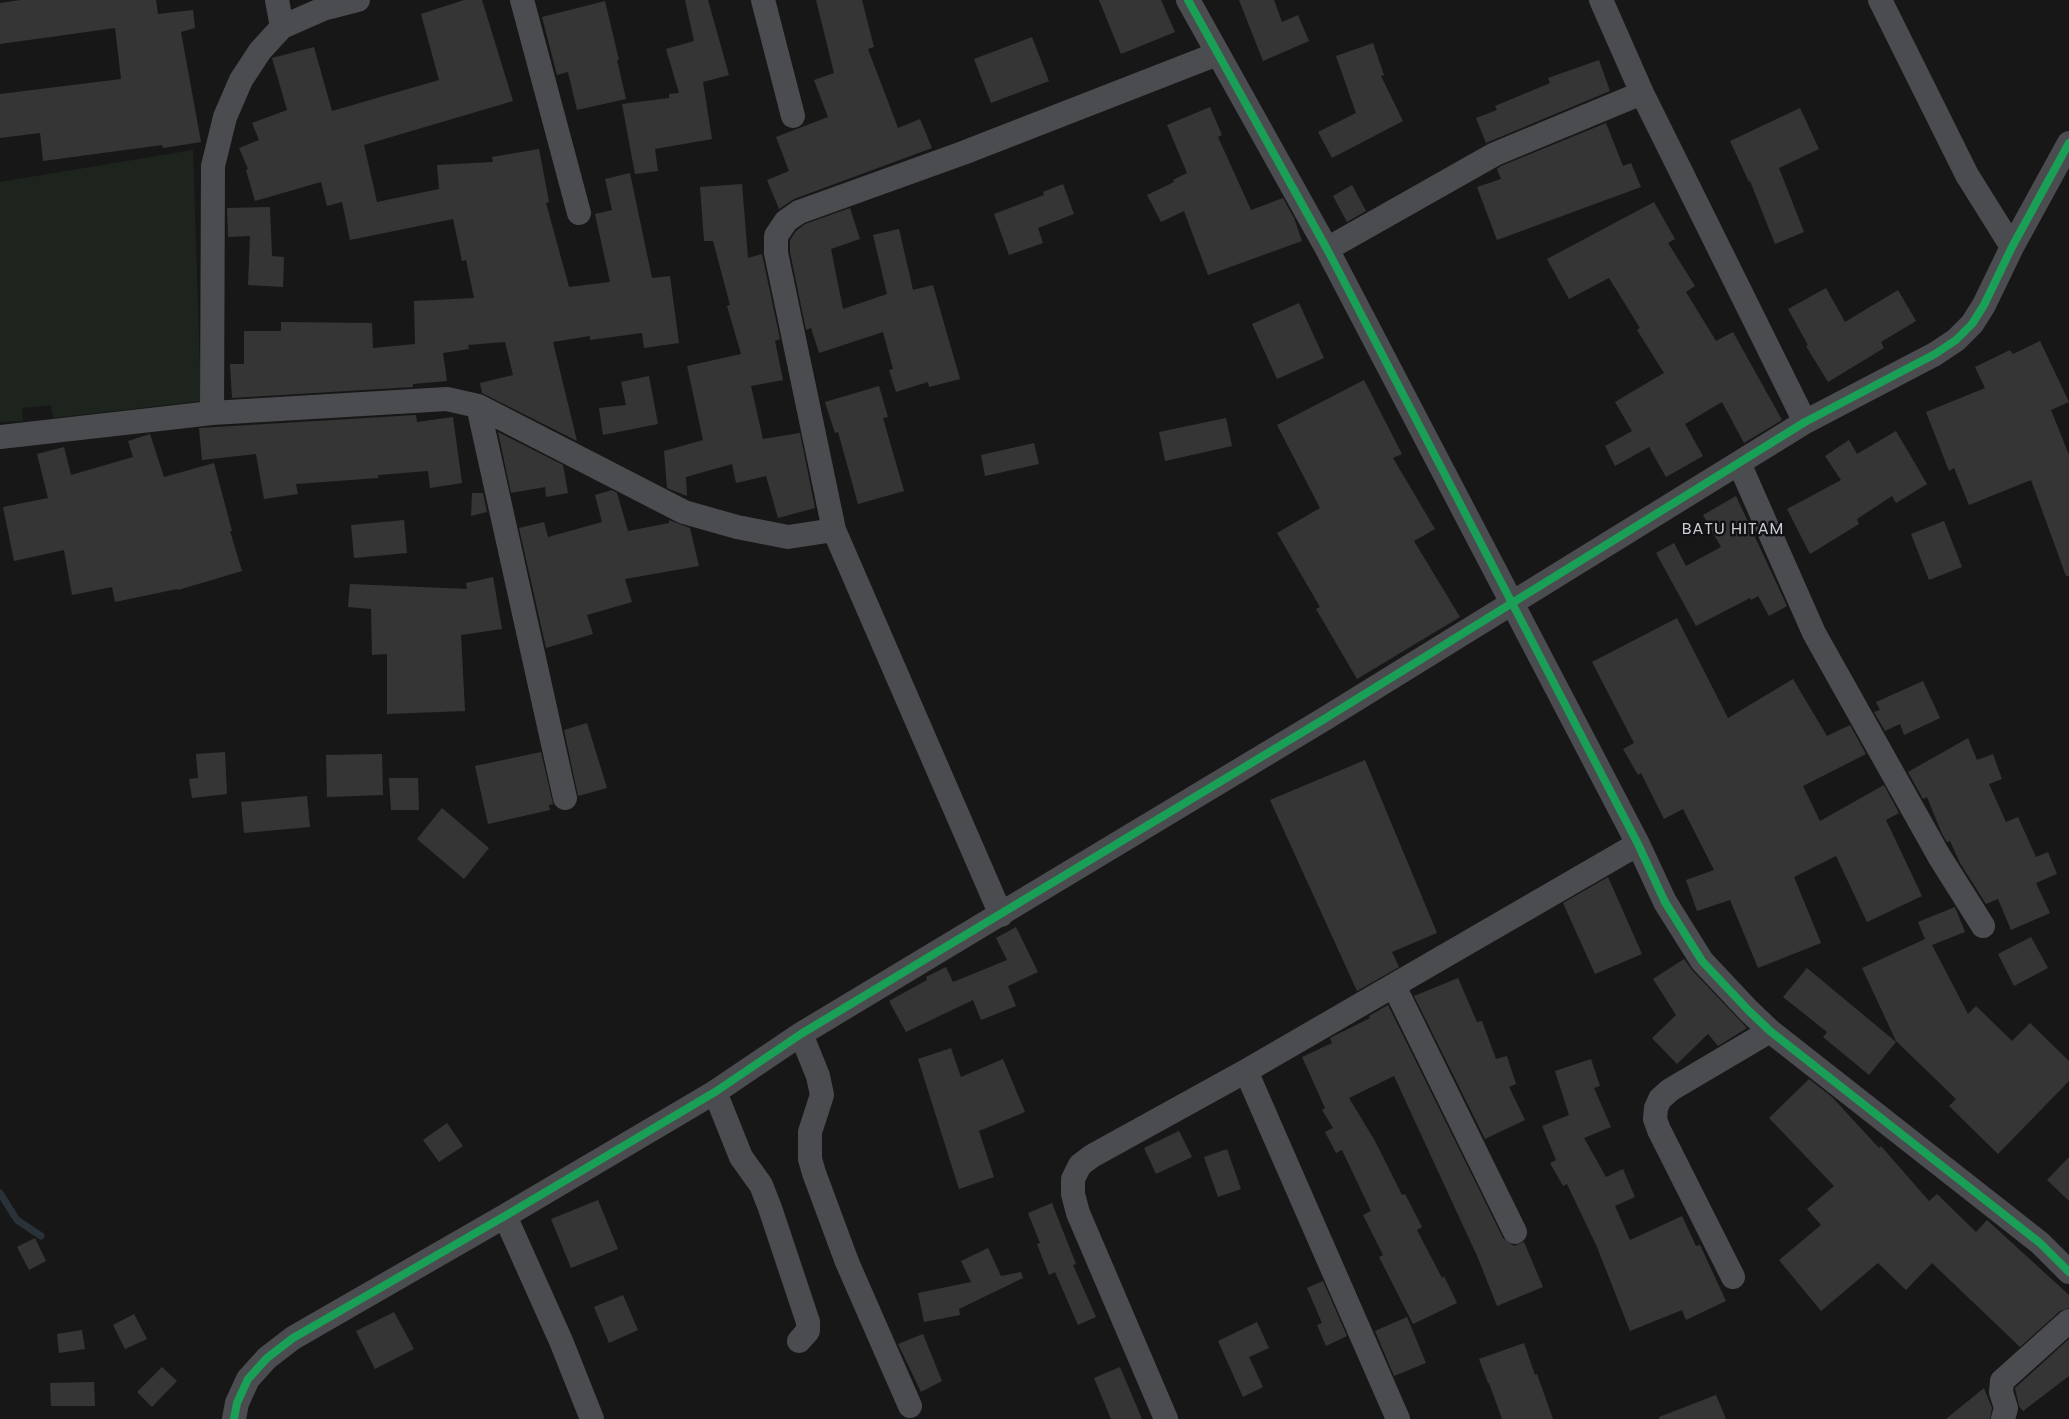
<!DOCTYPE html>
<style>
body{margin:0}
canvas{display:block;background:#171717}
</style>
<canvas width="2069" height="1419"></canvas>
<script>
const ctx = document.querySelector('canvas').getContext('2d');
ctx.lineJoin = 'round';
function fillPath(path, color) {
  ctx.fillStyle = color;
  ctx.fill(path, 'evenodd');
}
function toPath(rows) {
  const path = new Path2D();
  for (const r of rows) {
    path.moveTo(r[0], r[1]);
    for (let i = 2; i < r.length; i += 2) path.lineTo(r[i], r[i + 1]);
  }
  return path;
}
function stroke(path, color, width, dash) {
  ctx.strokeStyle = color;
  ctx.lineWidth = width;
  ctx.lineCap = dash ? 'butt' : 'round';
  ctx.setLineDash(dash || []);
  ctx.stroke(path);
}
function label(font, color, halo, rows, align = 'center') {
  ctx.font = font + ' Poppins,sans-serif';
  ctx.lineWidth = 5;
  ctx.setLineDash([]);
  ctx.textBaseline = 'middle';
  ctx.strokeStyle = halo;
  ctx.fillStyle = color;
  for (const [text, x, y, turn = 0] of rows) {
    ctx.save();
    ctx.translate(x, y);
    ctx.rotate((+turn || 0) * Math.PI / 180);
    ctx.textAlign = isNaN(turn) ? turn : align;
    if (halo) ctx.strokeText(text, 0, 0);
    ctx.fillText(text, 0, 0);
    ctx.restore();
  }
}
const green = toPath([
 [193,150,201,401,53,418,51,405,22,408,23,421,0,422,0,182]
]);
const stream = toPath([
 [0,1193,17,1220,41,1236]
]);
const building = toPath([
 [21,0,156,0,158,14,193,10,195,28,181,32,201,142,163,148,162,145,43,161,40,133,0,138,0,94,121,79,115,28,0,44,0,3],
 [464,0,482,0,513,101,364,145,377,202,439,189,437,165,493,162,492,157,539,149,549,202,546,203,569,287,610,282,595,214,612,210,605,179,630,173,652,278,670,276,679,343,644,348,642,333,590,340,590,336,553,342,577,441,482,393,480,383,513,375,505,342,468,345,469,349,443,353,447,381,413,384,413,387,232,398,230,364,244,364,244,331,281,331,281,322,372,323,373,348,415,344,414,301,474,298,466,260,462,261,453,219,350,240,342,202,327,206,321,182,255,201,246,170,248,169,239,148,259,140,252,123,287,110,272,58,314,47,332,111,439,80,421,14],
 [685,0,708,0,729,75,703,82,712,139,655,149,658,171,635,174,622,104,669,98,669,94,679,93,666,49,694,41],
 [816,0,862,0,874,47,868,49,898,128,920,119,932,148,794,199,779,209,767,180,789,171,776,137,828,117,814,80,834,73],
 [1099,0,1161,0,1175,32,1121,54],
 [1239,0,1274,0,1282,22,1298,15,1309,41,1263,61],
 [605,1,619,60,617,60,626,99,577,110,568,72,557,75,542,17],
 [1032,37,1049,81,991,103,974,59],
 [1373,43,1384,75,1381,76,1403,121,1332,158,1318,132,1356,113,1336,56],
 [1599,60,1610,91,1486,143,1476,118,1497,110,1495,106,1550,83,1548,78],
 [1210,107,1222,135,1218,137,1251,210,1283,198,1294,218,1302,241,1208,275,1184,211,1161,222,1147,195,1174,182,1173,180,1187,173,1167,125],
 [1800,108,1819,149,1779,168,1804,232,1775,244,1750,181,1749,182,1730,141],
 [1606,123,1623,166,1631,163,1641,187,1497,240,1477,187,1501,179,1497,169,1501,166],
 [742,184,748,258,762,254,780,339,775,341,783,380,751,386,763,439,800,433,815,508,778,518,766,476,736,483,732,464,686,477,687,496,667,488,664,451,703,440,687,366,741,354,727,306,730,305,713,241,704,241,700,187],
 [1063,184,1074,214,1038,228,1043,243,1009,255,994,214,1044,195,1043,192],
 [1352,185,1366,211,1347,222,1333,196],
 [1654,202,1675,239,1668,243,1695,286,1686,292,1716,341,1733,332,1782,420,1744,443,1722,402,1685,424,1703,456,1666,477,1649,447,1615,466,1605,446,1632,431,1615,402,1664,373,1637,330,1640,328,1609,278,1569,299,1547,259],
 [270,207,272,256,284,257,283,287,248,285,250,236,228,237,227,208],
 [850,208,860,239,831,249,843,309,887,294,873,235,899,229,913,290,933,285,960,379,929,387,928,382,896,392,889,370,893,369,883,332,819,353,811,328,806,330,790,252,790,240,796,231,805,224],
 [1826,288,1845,322,1898,290,1916,321,1881,342,1884,348,1828,382,1806,346,1808,345,1788,309],
 [1299,303,1324,358,1277,379,1252,324],
 [2040,341,2069,402,2051,410,2069,455,2069,576,2066,576,2031,480,1969,505,1954,468,1949,471,1926,412,1985,388,1975,367,2010,350,2013,354],
 [649,376,658,424,603,435,599,408,626,405,621,382],
 [1364,380,1402,454,1393,458,1435,529,1414,541,1460,617,1357,679,1316,609,1320,607,1277,533,1320,508,1277,425],
 [879,386,888,417,883,418,904,491,858,504,838,432,835,433,825,402],
 [416,415,417,422,453,417,462,483,430,488,428,471,378,475,378,478,296,484,298,494,264,499,256,454,202,460,199,428],
 [1226,418,1232,446,1165,461,1159,432],
 [1896,431,1927,484,1896,503,1892,496,1857,519,1859,524,1810,554,1787,509,1841,480,1825,456,1849,440,1857,454],
 [498,432,563,465,568,493,546,497,545,487,511,493],
 [150,434,164,477,214,463,232,531,230,531,242,571,178,590,177,589,115,602,112,587,72,595,64,550,14,561,3,507,48,498,37,454,64,447,71,475,133,457,128,441],
 [1034,443,1039,464,985,476,981,455],
 [612,490,617,493,628,531,669,523,669,520,690,528,699,566,625,579,632,602,587,615,593,634,546,648,519,528,544,522,548,537,602,522,595,495],
 [472,493,483,493,487,512,471,516],
 [1736,496,1787,606,1769,616,1758,596,1751,600,1750,598,1696,626,1656,553,1674,543,1686,566,1721,547,1703,515],
 [404,520,407,553,354,558,351,525],
 [1944,521,1962,567,1929,580,1911,534],
 [493,577,502,629,461,635,465,711,387,714,387,654,372,655,371,609,348,607,350,584,467,589,466,583],
 [1677,618,1728,718,1793,679,1827,736,1850,725,1866,754,1803,786,1820,821,1884,785,1899,813,1886,820,1922,896,1867,922,1836,856,1794,877,1821,943,1758,968,1730,900,1697,911,1686,880,1714,870,1683,809,1664,819,1641,773,1638,775,1623,749,1634,743,1592,662],
 [1923,681,1940,718,1904,735,1900,724,1885,731,1874,712,1880,710,1876,702],
 [587,723,607,788,578,796,564,730],
 [1968,738,1977,760,1993,754,2002,779,1989,784,2006,822,2018,817,2036,857,2048,852,2057,874,2036,883,2050,913,2011,930,1998,899,1986,904,1960,863,1950,841,1947,842,1942,834,1927,797,1923,799,1908,772],
 [225,752,227,794,192,798,189,779,198,778,196,754],
 [541,752,553,804,549,805,550,810,488,824,475,766],
 [382,754,383,795,327,797,326,755],
 [1365,760,1437,933,1392,952,1399,967,1357,991,1270,800],
 [389,778,418,778,419,810,391,810],
 [307,796,310,827,244,833,241,802],
 [442,808,489,848,464,879,417,839],
 [1608,877,1642,954,1595,974,1563,903],
 [1955,907,1965,932,1932,945,1968,1014,1976,1006,2012,1041,2030,1023,2069,1061,2069,1081,1998,1154,1949,1106,1956,1099,1896,1041,1862,968,1925,939,1918,922],
 [1016,927,1038,972,1008,986,1016,1006,981,1020,973,1000,906,1032,889,1001,927,980,926,977,946,967,953,982,1007,960,996,938],
 [2031,937,2048,968,2014,986,1998,954],
 [1684,959,1692,970,1747,1028,1718,1046,1708,1034,1677,1064,1652,1038,1676,1015,1653,979],
 [1807,968,1896,1042,1869,1075,1823,1037,1827,1032,1783,997],
 [1458,978,1477,1022,1482,1021,1496,1059,1507,1056,1516,1084,1509,1087,1525,1120,1485,1139,1414,996],
 [1388,1005,1503,1238,1514,1246,1524,1242,1543,1287,1497,1306,1478,1258,1394,1076,1349,1098,1375,1141,1402,1195,1405,1194,1422,1227,1417,1230,1442,1278,1444,1276,1457,1303,1413,1324,1379,1257,1383,1255,1363,1215,1371,1211,1342,1150,1336,1153,1325,1132,1333,1128,1322,1110,1325,1108,1302,1057,1332,1043,1330,1038,1370,1018,1369,1016],
 [951,1048,961,1077,1003,1059,1025,1112,979,1131,994,1177,959,1189,918,1059],
 [1591,1059,1600,1086,1594,1088,1611,1127,1584,1138,1606,1177,1623,1169,1635,1197,1615,1206,1630,1240,1682,1216,1696,1246,1700,1245,1726,1301,1686,1320,1682,1310,1630,1331,1597,1247,1567,1184,1563,1186,1550,1163,1556,1160,1542,1126,1569,1115,1555,1071],
 [1809,1079,1832,1097,1879,1148,1881,1146,1929,1201,1937,1194,1976,1232,1987,1220,2069,1295,2069,1308,2060,1311,2020,1347,1932,1263,1906,1290,1878,1263,1821,1311,1779,1260,1821,1225,1807,1209,1834,1186,1769,1118],
 [447,1123,463,1146,439,1162,423,1140],
 [1179,1131,1192,1157,1156,1174,1144,1148],
 [1227,1149,1241,1189,1218,1197,1204,1157],
 [2069,1157,2069,1201,2047,1180],
 [598,1200,618,1249,571,1268,551,1219],
 [1052,1203,1076,1264,1073,1265,1096,1317,1078,1325,1055,1272,1049,1275,1037,1244,1040,1243,1028,1213],
 [35,1238,46,1261,29,1270,17,1247],
 [988,1248,1001,1276,1021,1272,1023,1278,959,1309,960,1315,924,1322,918,1293,971,1282,961,1261],
 [1323,1281,1347,1336,1326,1346,1317,1325,1322,1323,1307,1288],
 [623,1295,638,1330,609,1343,594,1307],
 [394,1312,414,1349,375,1369,356,1331],
 [134,1314,147,1339,125,1349,113,1325],
 [1407,1317,1426,1363,1394,1376,1375,1331],
 [1257,1322,1269,1348,1249,1357,1263,1387,1243,1397,1218,1341],
 [82,1330,85,1349,59,1353,57,1334],
 [923,1334,942,1381,921,1392,898,1344],
 [2069,1339,2069,1376,2023,1411,2019,1406,2015,1388],
 [1524,1343,1535,1375,1537,1374,1553,1419,1502,1419,1489,1383,1488,1383,1479,1359],
 [162,1367,177,1381,152,1407,137,1392],
 [1120,1367,1142,1419,1111,1419,1094,1378],
 [94,1382,95,1406,51,1406,50,1383],
 [1984,1388,1992,1408,1990,1419,1946,1419],
 [1716,1395,1726,1419,1659,1419,1659,1417]
]);
const street = toPath([
 [277,0,282,27],
 [522,0,579,213],
 [763,0,793,116],
 [1188,0,1327,249,1638,844,1665,902,1702,961,1748,1010,1770,1031,2040,1243,2069,1272],
 [1601,0,1642,93,1805,422],
 [1880,0,1967,175,2012,247],
 [1327,249,1495,154,1642,93],
 [478,406,565,798],
 [212,413,447,399,478,406,684,512,737,527,788,537,834,530,776,253,776,236,786,221,799,212,963,153,1217,54],
 [0,437,212,413,213,166,225,117,241,80,260,51,282,27,323,9,358,0],
 [1739,463,1814,633,1939,856,1983,926],
 [834,530,1001,915],
 [1394,986,1515,1232],
 [801,1034,818,1076,822,1095,810,1132,810,1159,814,1173,847,1262,910,1406],
 [1246,1071,1398,1419],
 [715,1092,741,1157,761,1185,770,1208,808,1322,808,1331,799,1341],
 [505,1216,561,1341,592,1419],
 [1733,1277,1659,1130,1655,1119,1656,1108,1660,1099,1670,1090,1770,1031],
 [234,1419,237,1403,248,1379,267,1358,293,1338,505,1216,715,1092,801,1034,1326,718,1805,422,1935,354,1956,340,1972,324,1984,305,2012,247,2069,143],
 [1166,1419,1078,1213,1073,1194,1073,1179,1080,1165,1092,1156,1246,1071,1638,844],
 [2003,1419,2006,1408,2001,1392,2002,1381,2069,1321]
]);
const cycleway = toPath([
 [1188,0,1327,249,1638,844,1665,902,1702,961,1748,1010,1770,1031,2040,1243,2069,1272],
 [234,1419,237,1403,248,1379,267,1358,293,1338,505,1216,715,1092,801,1034,1326,718,1805,422,1935,354,1956,340,1972,324,1984,305,2012,247,2069,143]
]);
const quarterNames = [
 ["BATU HITAM",1733,530]
];
fillPath(green, '#1d241e');
stroke(stream, '#2a3239', 7);
fillPath(building, '#353536');
stroke(street, '#4b4c50', 24);
stroke(cycleway, '#1a9f57', 8);
ctx.letterSpacing = '1px';
label('16px', '#c9ccd4', '#111113', quarterNames);
ctx.letterSpacing = '0px';
</script>
